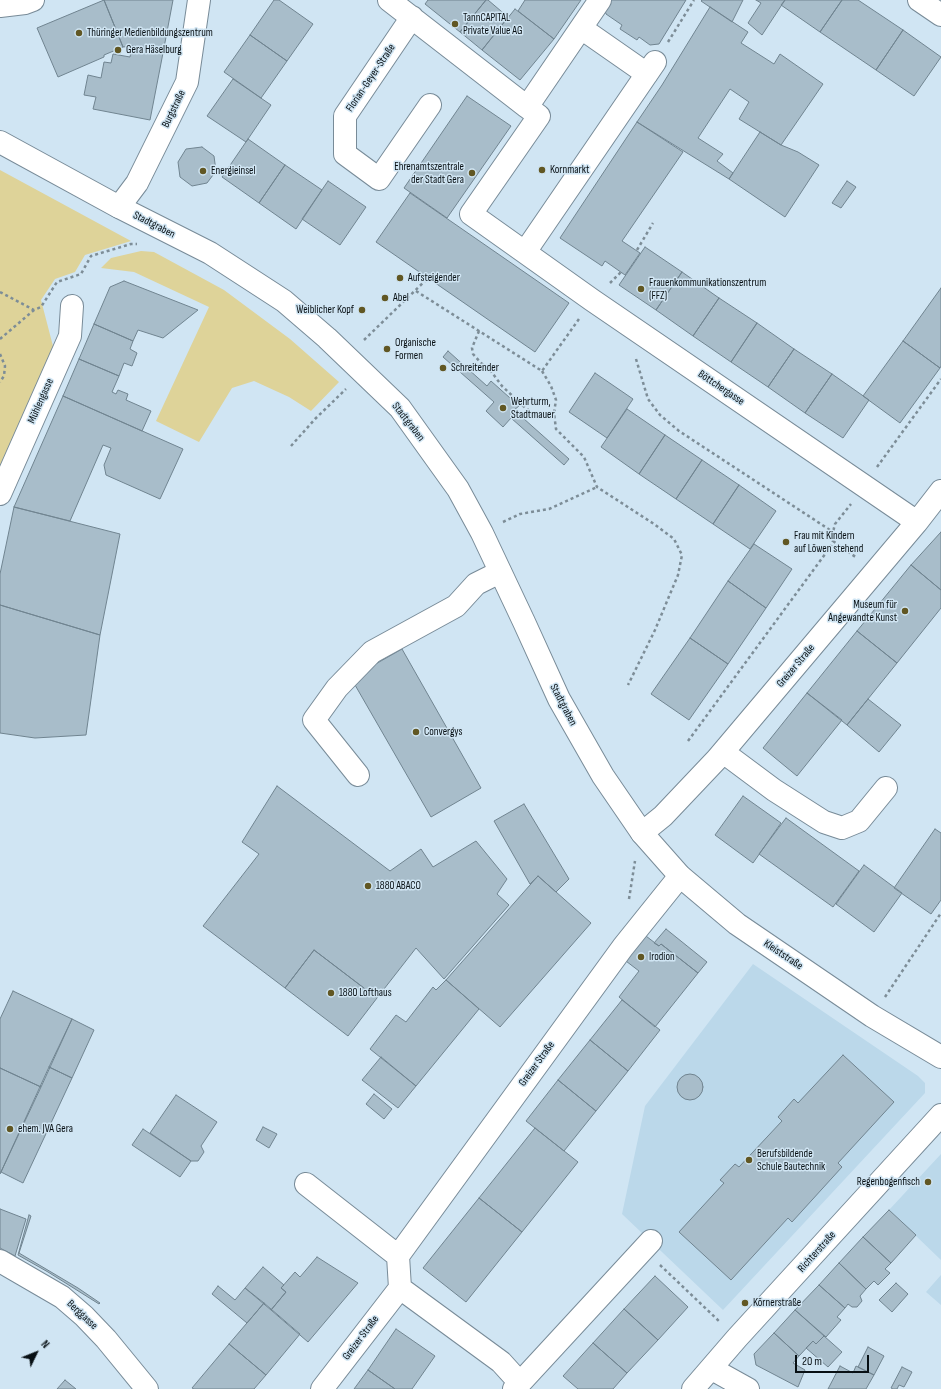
<!DOCTYPE html>
<meta charset="utf-8">
<style>
body{margin:0}
#map{position:relative;width:941px;height:1389px;overflow:hidden;background:#d0e5f3;font-family:"Sofia Sans Condensed",sans-serif}
canvas{display:block}
.north{position:absolute;left:16px;top:1333px;width:40px;height:40px;-webkit-text-stroke:3px #d0e5f3;paint-order:stroke;rotate:47deg;font-size:11px;font-weight:700;line-height:16px;text-align:center;color:#081014}
.north::after{content:'';display:block;margin:auto;width:14px;height:18px;background:#081014;clip-path:polygon(50% 0,100% 100%,50% 72%,0 100%)}
.scale{position:absolute;left:795px;top:1355px;width:74px;height:18px;box-sizing:border-box;border:2px solid #081014;border-top:0;padding-left:5px;font-size:12px;line-height:14px;white-space:nowrap;color:#081014;-webkit-text-stroke:3px #d0e5f3;paint-order:stroke}
</style>
<div id="map">
<canvas width="941" height="1389"></canvas>
<div class="north">N</div>
<div class="scale">20 m</div>
</div>
<script>
const ctx = document.querySelector('canvas').getContext('2d');
ctx.lineJoin = 'round';
function fillPath(path, color) {
  ctx.fillStyle = color;
  ctx.fill(path, 'evenodd');
}
function toPath(rows) {
  const path = new Path2D();
  for (const r of rows) {
    if (r.length === 3) {
      path.moveTo(r[0] + r[2], r[1]);
      path.arc(r[0], r[1], r[2], 0, 2 * Math.PI);
      continue;
    }
    path.moveTo(r[0], r[1]);
    for (let i = 2; i < r.length; i += 2) path.lineTo(r[i], r[i + 1]);
  }
  return path;
}
function stroke(path, color, width, dash) {
  ctx.strokeStyle = color;
  ctx.lineWidth = width;
  ctx.lineCap = dash ? 'butt' : 'round';
  ctx.setLineDash(dash || []);
  ctx.stroke(path);
}
function label(font, color, halo, rows, align = 'center') {
  ctx.font = font + ' "Sofia Sans Condensed",sans-serif';
  ctx.lineWidth = 3;
  ctx.setLineDash([]);
  ctx.textBaseline = 'middle';
  ctx.strokeStyle = halo;
  ctx.fillStyle = color;
  for (const [text, x, y, turn = 0] of rows) {
    ctx.save();
    ctx.translate(x, y);
    ctx.rotate((+turn || 0) * Math.PI / 180);
    ctx.textAlign = isNaN(turn) ? turn : align;
    if (halo) ctx.strokeText(text, 0, 0);
    ctx.fillText(text, 0, 0);
    ctx.restore();
  }
}
const built = toPath([
 [753,964,918,1076,925,1083,925,1093,723,1310,622,1214,645,1106],
 [941,1154,941,1260,889,1210],
 [941,1275,941,1305,926,1292]
]);
const green = toPath([
 [0,170,131,241,85,255,75,272,55,279,41,300,54,350,0,473],
 [141,251,154,252,224,290,290,339,339,382,311,411,289,397,254,381,232,388,199,442,156,421,209,307,134,272,101,268,111,258]
]);
const building = toPath([
 [104,0,123,47,104,55,104,57,58,77,37,28,104,0],
 [104,0,173,0,163,53,132,46,123,47,104,0],
 [274,0,279,0,313,24,287,61,250,35,274,0],
 [428,0,486,0,460,32,425,4,428,0],
 [486,0,488,0,508,17,482,50,460,32,486,0],
 [525,0,581,0,554,39,518,11,525,0],
 [606,0,686,0,659,44,650,45,639,37,637,40,620,29,622,25,606,14,603,4,606,0],
 [702,0,743,0,732,22,701,1,702,0],
 [756,0,785,0,762,35,748,23,761,3,756,0],
 [785,0,842,0,820,32,781,5,785,0],
 [842,0,858,0,903,30,876,70,820,32,842,0],
 [710,7,748,32,741,43,774,64,780,54,823,84,781,145,739,119,749,102,730,89,698,138,723,154,717,161,733,173,729,179,637,122,662,85,710,7],
 [515,9,554,39,520,80,482,50,515,9],
 [903,30,941,57,914,96,876,70,903,30],
 [250,35,287,61,261,98,224,72,250,35],
 [132,46,163,53,150,120,93,109,96,97,84,95,88,75,101,78,104,62,111,63,113,54,130,57,132,46],
 [233,79,271,105,246,142,207,116,233,79],
 [467,96,511,126,447,218,404,188,467,96],
 [637,122,683,152,622,241,640,253,625,275,605,261,602,266,560,238,637,122],
 [760,132,781,145,798,152,819,165,785,217,729,179,760,132],
 [248,139,285,165,259,203,222,177,248,139],
 [202,147,214,156,216,171,207,183,192,186,180,177,178,162,186,149,202,147],
 [285,165,322,190,296,229,259,203,285,165],
 [328,181,366,207,340,245,302,219,328,181],
 [847,181,856,187,841,208,832,203,847,181],
 [410,193,569,303,535,352,376,242,410,193],
 [645,247,682,272,656,310,619,285,645,247],
 [682,272,719,298,693,336,656,310,682,272],
 [124,281,198,310,163,338,138,330,133,341,94,324,110,287,124,281],
 [941,288,941,366,940,368,903,341,941,288],
 [719,298,757,323,731,362,693,336,719,298],
 [757,323,794,349,768,387,731,362,757,323],
 [94,324,133,341,130,349,137,353,132,366,124,363,119,376,79,359,94,324],
 [903,341,940,368,900,423,863,396,903,341],
 [794,349,832,374,805,413,768,387,794,349],
 [448,351,487,386,491,381,519,406,514,410,569,459,564,465,511,418,503,427,486,411,494,402,443,357,448,351],
 [79,359,119,376,112,392,116,394,118,390,128,394,126,400,151,411,142,431,63,396,79,359],
 [595,373,633,399,607,438,569,412,595,373],
 [832,374,869,400,843,438,805,413,832,374],
 [63,396,183,449,160,499,106,475,104,465,111,448,103,445,70,521,14,507,63,396],
 [627,409,665,435,639,474,601,447,627,409],
 [665,435,702,460,676,499,639,474,665,435],
 [702,460,739,485,713,524,676,499,702,460],
 [739,485,776,511,750,549,713,524,739,485],
 [14,507,120,534,100,635,0,605,0,574,14,507],
 [941,532,941,590,911,565,941,532],
 [754,544,792,569,766,608,728,581,754,544],
 [911,565,941,590,941,608,897,663,857,631,911,565],
 [728,581,766,608,728,664,690,638,728,581],
 [0,605,100,635,86,735,35,738,0,733,0,605],
 [857,631,897,663,847,725,807,693,857,631],
 [690,638,728,664,689,720,651,694,690,638],
 [402,649,481,788,431,817,351,678,402,649],
 [807,693,842,720,797,776,763,748,807,693],
 [868,699,901,725,879,752,847,725,868,699],
 [277,786,390,871,421,849,433,867,476,841,507,879,497,894,509,905,444,979,416,948,377,998,314,950,285,988,203,926,259,854,242,842,277,786],
 [743,796,781,823,753,863,715,835,743,796],
 [524,804,569,879,556,892,538,876,530,884,494,821,524,804],
 [786,818,859,871,833,907,759,854,786,818],
 [935,829,941,833,941,900,931,914,894,888,935,829],
 [864,865,902,893,874,932,836,904,864,865],
 [538,876,591,923,500,1027,446,980,538,876],
 [666,929,707,962,698,973,661,944,659,946,654,943,666,929],
 [642,933,659,946,661,944,698,973,655,1027,619,997,639,971,622,958,642,933],
 [314,950,377,998,348,1036,285,988,314,950],
 [446,980,479,1009,416,1086,370,1049,396,1015,406,1022,433,987,436,990,446,980],
 [13,991,72,1019,41,1087,0,1068,0,1019,13,991],
 [622,1000,660,1030,628,1071,590,1040,622,1000],
 [72,1019,94,1030,72,1078,49,1067,72,1019],
 [590,1040,628,1071,596,1111,558,1080,590,1040],
 [843,1055,894,1102,838,1163,842,1167,792,1222,788,1218,731,1280,679,1232,724,1183,720,1180,735,1164,739,1167,782,1121,778,1117,794,1099,798,1103,843,1055],
 [381,1057,416,1086,398,1108,362,1080,381,1057],
 [49,1067,72,1078,23,1183,1,1172,49,1067],
 [0,1068,41,1087,0,1174,0,1068],
 [690,1087,13],
 [558,1080,596,1111,564,1151,526,1121,558,1080],
 [374,1094,392,1109,384,1119,366,1104,374,1094],
 [176,1095,217,1122,201,1146,204,1152,198,1161,191,1161,150,1133,176,1095],
 [263,1127,277,1134,269,1148,256,1140,263,1127],
 [535,1128,578,1162,522,1232,479,1198,535,1128],
 [143,1129,191,1161,180,1177,132,1145,143,1129],
 [479,1198,522,1232,466,1302,423,1268,479,1198],
 [0,1209,26,1219,15,1256,0,1248,0,1209],
 [889,1210,916,1235,891,1263,863,1237,889,1210],
 [29,1215,31,1216,19,1253,78,1288,100,1303,99,1304,48,1272,18,1255,29,1215],
 [863,1237,891,1263,885,1269,890,1273,878,1285,874,1281,866,1289,839,1263,863,1237],
 [317,1257,358,1283,308,1342,271,1310,286,1292,281,1288,295,1272,300,1277,317,1257],
 [839,1263,866,1289,860,1296,862,1301,857,1307,852,1307,848,1304,845,1308,819,1285,839,1263],
 [263,1267,284,1285,281,1288,286,1292,271,1310,245,1288,263,1267],
 [655,1276,688,1307,658,1340,624,1309,655,1276],
 [896,1283,908,1294,892,1312,879,1300,896,1283],
 [819,1285,845,1308,837,1317,841,1320,826,1337,795,1310,819,1285],
 [218,1286,235,1300,245,1288,264,1303,247,1323,212,1294,218,1286],
 [264,1303,300,1334,266,1375,229,1344,264,1303],
 [624,1309,658,1340,627,1373,593,1343,624,1309],
 [795,1310,824,1336,816,1344,813,1341,799,1356,774,1333,795,1310],
 [396,1329,435,1356,412,1389,395,1389,368,1370,396,1329],
 [774,1333,799,1356,793,1363,805,1370,798,1387,756,1365,754,1354,774,1333],
 [824,1336,842,1352,828,1367,806,1348,813,1341,816,1344,824,1336],
 [593,1343,627,1373,613,1389,578,1389,563,1376,593,1343],
 [229,1344,266,1375,254,1389,194,1389,192,1388,229,1344],
 [868,1347,884,1356,874,1375,858,1367,868,1347],
 [840,1366,853,1373,856,1366,874,1375,866,1389,828,1389,840,1366],
 [902,1367,912,1372,904,1387,899,1385,897,1389,893,1389,891,1388,902,1367],
 [368,1370,395,1389,354,1389,368,1370],
 [65,1380,76,1389,57,1389,65,1380]
]);
const path = toPath([
 [668,42,694,0],
 [637,250,653,223],
 [610,283,621,272],
 [416,291,542,371,579,319],
 [0,292,34,310,41,307,57,282,81,274,91,256,131,244,137,244],
 [479,331,472,348,473,354,481,363,490,370,502,386,522,405,532,413,545,415,554,413],
 [0,339,34,310],
 [364,340,428,278],
 [0,354,5,366,4,376,0,382],
 [636,359,648,399,660,415,679,431,833,532],
 [542,371,551,386,556,400,554,413,556,429,584,457,597,487,654,524,674,539,682,555,678,575,655,630,628,685],
 [291,446,315,419,346,389],
 [877,467,941,379],
 [503,522,520,514,549,509,597,487],
 [833,541,857,558],
 [688,741,831,546,833,541,833,532,835,524,851,504],
 [629,899,635,861],
 [885,997,941,913],
 [660,1265,720,1322]
]);
const minor = toPath([
 [389,0,527,107],
 [600,0,527,107,539,116,471,214,592,300,917,522],
 [919,0,941,15],
 [0,6,25,3,33,0],
 [412,17,345,116,345,154,379,179,430,105],
 [581,28,647,74],
 [119,207,137,183,187,82,199,0],
 [525,252,655,62],
 [0,494,70,336,72,306],
 [723,752,774,790,824,822,842,828,859,821,886,788],
 [358,775,314,720,337,688,372,652,456,606,476,584,500,572],
 [642,833,663,816,717,759,917,522,941,491],
 [306,1184,398,1256],
 [0,1261,62,1297,84,1316,106,1339,147,1389],
 [400,1288,501,1362,520,1383,514,1389],
 [712,1369,748,1389],
 [520,1383,651,1241],
 [322,1389,400,1288,398,1256,623,947,680,876],
 [693,1389,737,1338,941,1115]
]);
const major = toPath([
 [0,142,119,207,210,253,284,301,327,338,400,408,458,489,482,533,524,622,559,699,603,776,642,833,680,876,737,924,872,1016,941,1057]
]);
const markers = [
 [455,24,4,"#615723"],
 [79,33,4,"#615723"],
 [118,50,4,"#615723"],
 [542,170,4,"#615723"],
 [203,171,4,"#615723"],
 [472,173,4,"#615723"],
 [400,278,4,"#615723"],
 [641,289,4,"#615723"],
 [385,298,4,"#615723"],
 [362,310,4,"#615723"],
 [387,349,4,"#615723"],
 [443,368,4,"#615723"],
 [503,408,4,"#615723"],
 [786,542,4,"#615723"],
 [905,611,4,"#615723"],
 [416,732,4,"#615723"],
 [368,886,4,"#615723"],
 [641,957,4,"#615723"],
 [331,993,4,"#615723"],
 [10,1129,4,"#615723"],
 [749,1160,4,"#615723"],
 [928,1182,4,"#615723"],
 [745,1303,4,"#615723"]
];
const poiNames = [
 ["TannCAPITAL",463,18],
 ["Private Value AG",463,31],
 ["Thüringer Medienbildungszentrum",87,33],
 ["Gera Häselburg",126,50],
 ["Ehrenamtszentrale",464,167,"right"],
 ["der Stadt Gera",464,180,"right"],
 ["Kornmarkt",550,170],
 ["Energieinsel",211,171],
 ["Aufsteigender",408,278],
 ["Frauenkommunikationszentrum",649,283],
 ["(FFZ)",649,296],
 ["Abel",393,298],
 ["Weiblicher Kopf",354,310,"right"],
 ["Organische",395,343],
 ["Formen",395,356],
 ["Schreitender",451,368],
 ["Wehrturm,",511,402],
 ["Stadtmauer",511,415],
 ["Frau mit Kindern",794,536],
 ["auf Löwen stehend",794,549],
 ["Museum für",897,605,"right"],
 ["Angewandte Kunst",897,618,"right"],
 ["Convergys",424,732],
 ["1880 ABACO",376,886],
 ["Irodion",649,957],
 ["1880 Lofthaus",339,993],
 ["ehem. JVA Gera",18,1129],
 ["Berufsbildende",757,1154],
 ["Schule Bautechnik",757,1167],
 ["Regenbogenfisch",920,1182,"right"],
 ["Körnerstraße",753,1303]
];
const streetNames = [
 ["Florian-Geyer-Straße",371,78,-56],
 ["Burgstraße",174,109,-64],
 ["Stadtgraben",154,225,27],
 ["Böttchergasse",721,388,34],
 ["Mühlengasse",41,401,-66],
 ["Stadtgraben",408,422,52],
 ["Greizer Straße",796,666,-50],
 ["Stadtgraben",563,705,62],
 ["Kleiststraße",783,955,34],
 ["Greizer Straße",537,1064,-54],
 ["Richterstraße",817,1252,-48],
 ["Berggasse",82,1315,43],
 ["Greizer Straße",361,1338,-53]
];
fillPath(built, '#bbd8ea');
fillPath(green, '#ded399');
fillPath(building, '#a8bdca');
stroke(building, '#708490', 1);
stroke(minor, '#788b98', 24);
stroke(major, '#788b98', 24);
stroke(path, '#7d8d97', 2.5, [3, 3]);
stroke(minor, '#fff', 22);
stroke(major, '#fff', 22);
for (const [x, y, r, color] of markers) {
  const dot = new Path2D();
  dot.arc(x, y, r, 0, 2 * Math.PI);
  ctx.fillStyle = color;
  ctx.fill(dot);
  stroke(dot, '#d0e5f3', 1.5);
}
label('11px', '#081014', '#d0e5f3', poiNames, 'left');
label('11px', '#081014', '#d0e5f3', streetNames);
</script>
